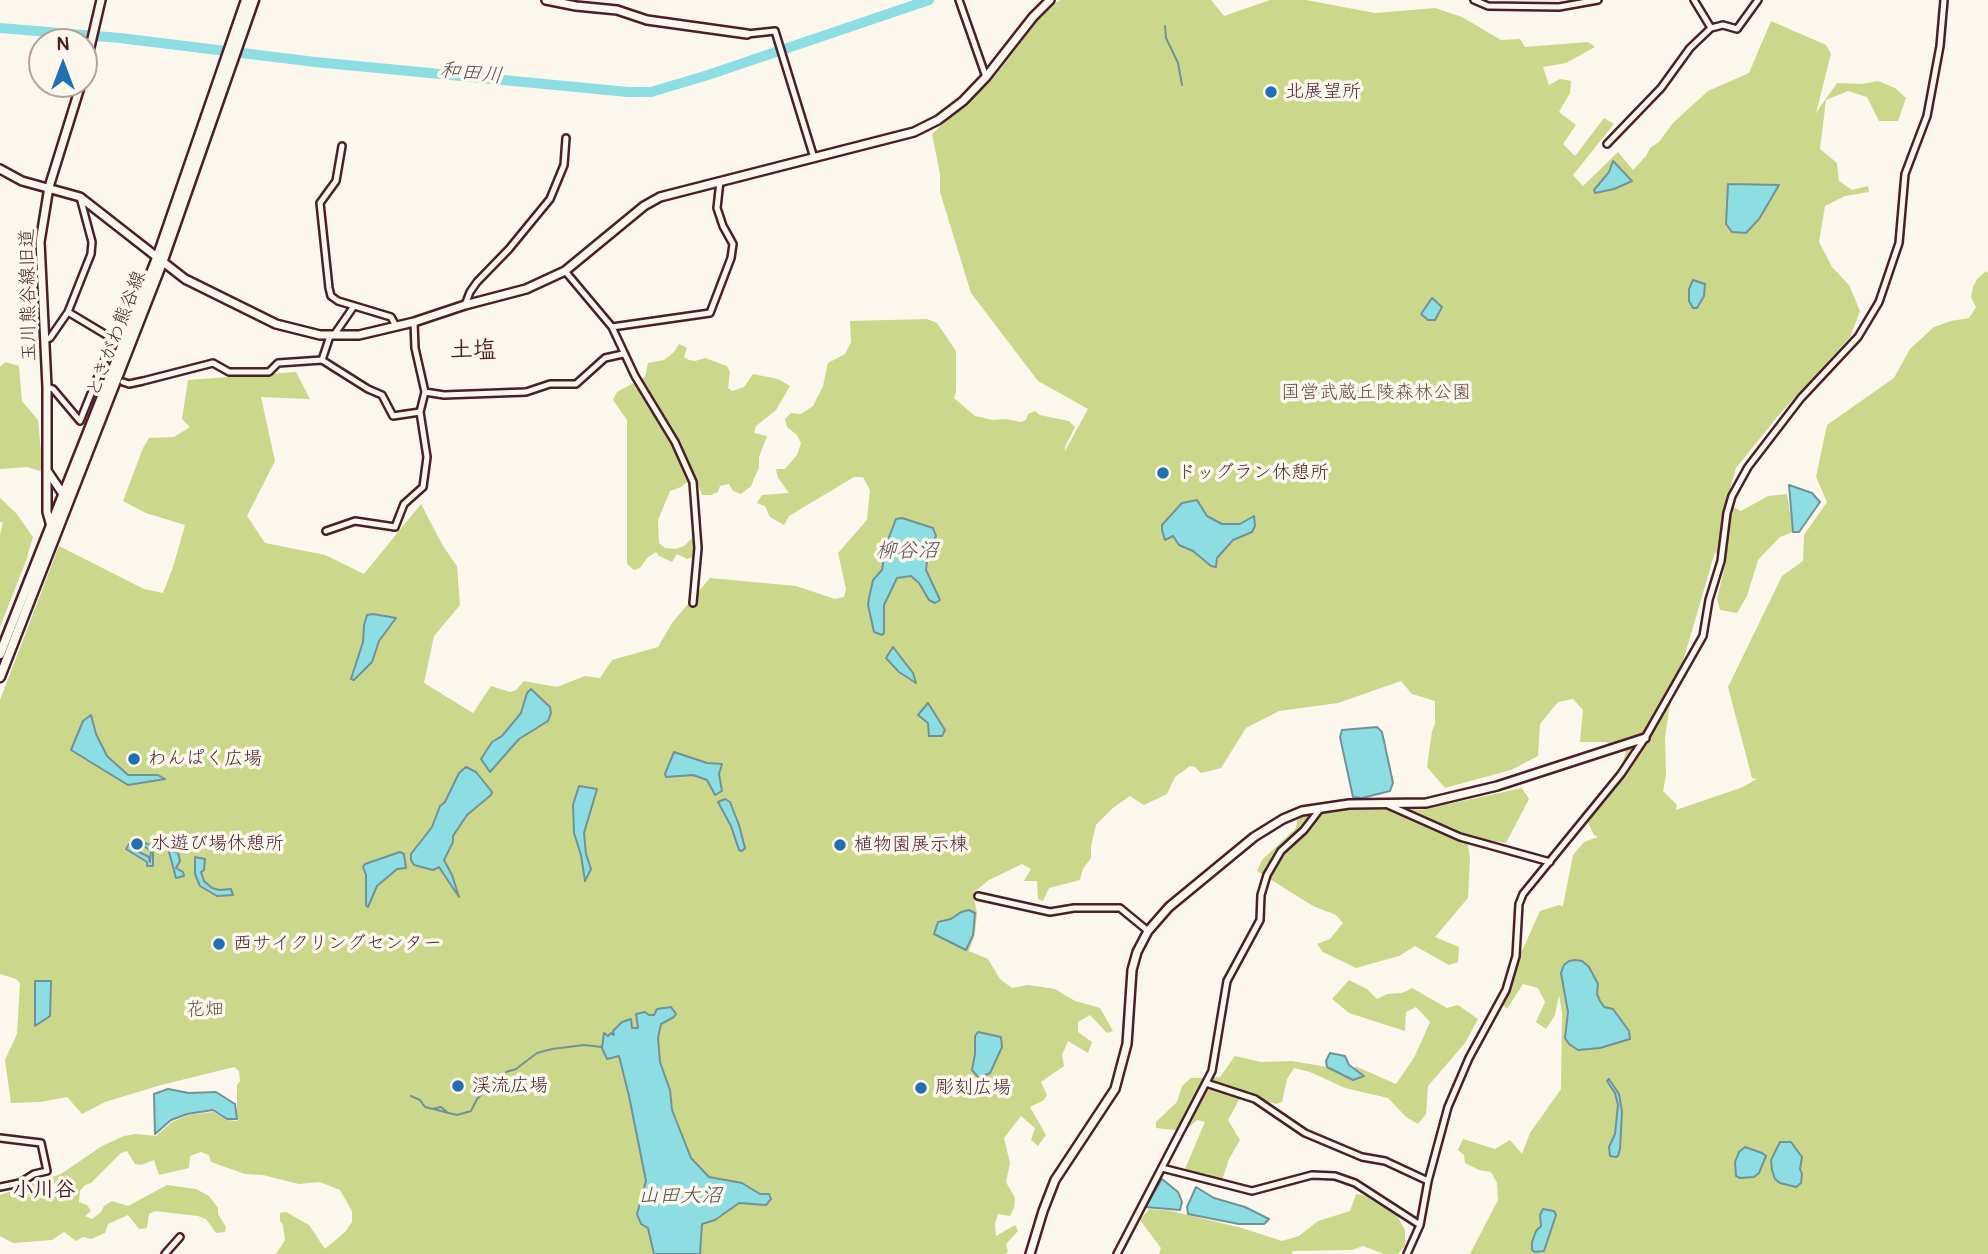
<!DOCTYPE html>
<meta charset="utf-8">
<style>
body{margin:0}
#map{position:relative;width:1988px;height:1254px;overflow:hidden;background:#fbf7ec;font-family:Pangolin,sans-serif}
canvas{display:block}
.north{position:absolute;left:28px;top:28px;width:70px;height:70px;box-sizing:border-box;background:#fbf7ec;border:2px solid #b4a19f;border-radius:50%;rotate:0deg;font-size:19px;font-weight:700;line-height:28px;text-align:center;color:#4a1f2b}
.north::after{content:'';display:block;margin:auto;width:24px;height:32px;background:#1f6fb2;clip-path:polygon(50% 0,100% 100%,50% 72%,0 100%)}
</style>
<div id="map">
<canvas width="1988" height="1254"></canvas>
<div class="north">N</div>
</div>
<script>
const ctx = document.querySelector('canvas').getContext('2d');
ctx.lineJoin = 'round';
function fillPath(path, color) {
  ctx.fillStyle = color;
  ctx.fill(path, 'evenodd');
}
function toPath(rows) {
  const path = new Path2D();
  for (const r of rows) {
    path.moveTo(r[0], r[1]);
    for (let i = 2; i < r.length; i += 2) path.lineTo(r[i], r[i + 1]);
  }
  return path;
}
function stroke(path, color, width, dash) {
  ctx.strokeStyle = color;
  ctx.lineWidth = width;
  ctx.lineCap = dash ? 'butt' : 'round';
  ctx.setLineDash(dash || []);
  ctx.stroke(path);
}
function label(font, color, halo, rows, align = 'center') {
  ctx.font = font + ' Pangolin,"Klee One",sans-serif';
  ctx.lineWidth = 7;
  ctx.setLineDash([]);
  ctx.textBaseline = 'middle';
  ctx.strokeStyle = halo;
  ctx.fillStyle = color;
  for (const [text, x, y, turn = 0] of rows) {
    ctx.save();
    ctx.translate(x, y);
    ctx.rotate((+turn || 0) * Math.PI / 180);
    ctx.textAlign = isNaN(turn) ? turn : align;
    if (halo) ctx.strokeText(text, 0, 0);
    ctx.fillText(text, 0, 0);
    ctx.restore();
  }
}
const green = toPath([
 [1061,0,1211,0,1224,16,1270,0,1306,0,1375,13,1435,8,1462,17,1501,40,1520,39,1525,47,1588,42,1595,47,1566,63,1543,67,1549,85,1560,79,1571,81,1570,93,1559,112,1576,125,1563,144,1575,156,1604,118,1614,124,1573,175,1583,186,1618,152,1633,170,1646,156,1650,148,1659,142,1673,123,1708,91,1749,73,1771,21,1826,45,1831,54,1816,113,1837,83,1862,84,1878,81,1895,88,1906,98,1898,121,1879,121,1867,97,1848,91,1826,100,1820,149,1837,163,1839,181,1852,190,1868,186,1869,192,1845,196,1825,206,1819,242,1832,267,1849,285,1860,311,1850,337,1778,416,1736,468,1726,503,1741,511,1768,496,1787,494,1793,532,1780,537,1758,560,1747,596,1737,613,1720,610,1717,599,1726,562,1715,552,1669,709,1665,738,1666,775,1663,791,1677,805,1676,810,1743,787,1757,779,1752,778,1728,687,1782,576,1803,561,1804,535,1827,502,1816,477,1827,425,1894,378,1910,349,1934,327,1951,321,1969,318,1976,307,1971,297,1973,287,1977,279,1986,271,1988,273,1988,1254,1470,1254,1498,1200,1497,1183,1491,1172,1479,1170,1465,1163,1464,1155,1458,1150,1463,1139,1495,1149,1510,1140,1522,1154,1530,1133,1561,1089,1562,1013,1559,995,1555,1015,1546,1029,1536,1022,1545,1002,1538,988,1523,984,1507,1009,1502,1004,1510,991,1522,951,1540,911,1559,905,1563,906,1573,855,1584,842,1598,837,1594,835,1588,823,1623,761,1626,752,1606,742,1580,742,1583,710,1573,699,1558,702,1540,724,1538,756,1511,770,1445,788,1427,767,1432,731,1435,724,1435,701,1412,694,1401,681,1338,703,1279,711,1246,728,1221,768,1201,773,1195,767,1190,766,1175,777,1167,794,1144,805,1130,796,1114,807,1096,825,1091,846,1091,858,1083,869,1080,880,1049,888,1043,901,1038,899,1037,881,1024,881,1031,869,1022,864,989,880,973,893,977,913,975,934,969,951,988,959,1000,979,1012,988,1028,985,1055,989,1075,1001,1100,1008,1113,1031,1107,1033,1090,1015,1078,1022,1078,1032,1092,1042,1088,1053,1068,1041,1062,1055,1064,1066,1041,1082,1047,1095,1044,1100,1030,1107,1046,1135,1038,1146,1031,1140,1035,1128,1021,1116,1004,1138,1010,1163,1006,1182,1015,1198,1014,1208,1010,1216,998,1214,995,1224,996,1236,1015,1225,1018,1231,1006,1244,1008,1252,1006,1254,276,1254,285,1240,283,1225,280,1221,280,1213,286,1212,309,1225,325,1249,345,1232,352,1222,352,1211,340,1190,320,1182,299,1184,263,1175,245,1174,211,1162,209,1155,201,1152,190,1156,189,1168,159,1175,154,1160,141,1165,135,1164,127,1151,121,1153,91,1183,85,1185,80,1191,79,1202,87,1205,91,1211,85,1216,92,1219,101,1212,104,1206,112,1201,128,1206,167,1185,196,1189,209,1196,218,1208,218,1214,226,1227,225,1232,216,1233,206,1219,198,1216,155,1211,149,1214,147,1228,139,1229,128,1215,108,1224,105,1233,91,1239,83,1237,76,1241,64,1232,52,1240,13,1243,0,1236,0,1195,61,1174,102,1146,124,1136,136,1134,156,1136,172,1122,188,1115,213,1112,228,1120,237,1121,237,1085,240,1081,239,1071,234,1067,161,1085,105,1102,82,1114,67,1097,40,1102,11,1103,5,1060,17,1034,20,983,16,979,0,974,0,700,59,546,144,589,163,593,173,567,185,525,146,513,123,501,143,448,149,438,174,437,190,427,182,419,188,380,296,372,310,399,261,397,275,461,247,516,265,543,325,555,364,574,421,504,443,546,457,566,460,605,434,636,424,683,473,713,491,686,510,692,516,690,524,681,557,687,585,676,600,678,612,660,658,647,672,623,710,578,796,586,835,599,844,597,846,589,838,553,867,520,870,490,863,477,854,477,789,516,784,525,770,517,765,506,757,503,762,495,789,493,778,478,776,469,785,469,797,455,801,443,797,435,787,427,785,419,791,413,801,414,813,406,823,386,828,363,845,354,851,342,850,321,927,319,937,323,956,351,956,392,954,398,975,416,993,420,1006,419,1021,422,1026,420,1028,414,1035,411,1040,415,1069,421,1075,427,1065,447,1065,451,1088,409,1038,381,971,293,940,192,940,174,932,134,995,76,1048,7],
 [679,344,687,348,684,357,689,360,695,361,705,358,727,366,730,372,728,388,732,391,744,387,753,374,778,379,790,386,776,410,756,426,754,433,767,436,759,457,759,467,751,486,741,494,733,491,729,484,720,486,718,492,711,495,702,495,698,484,686,483,681,487,670,491,658,520,659,543,665,548,676,549,684,546,692,538,695,543,693,557,687,559,677,554,672,562,659,556,656,552,648,557,640,568,634,570,627,564,627,420,613,400,617,392,645,377,648,363,664,360,674,352],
 [5,362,19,366,22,401,38,420,43,472,27,467,0,469,0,367],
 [0,498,16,513,33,537,26,561,0,627,0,535,3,522,0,522],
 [1522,788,1529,799,1506,843,1467,837,1470,859,1468,898,1435,937,1459,947,1458,962,1449,965,1415,946,1399,956,1356,968,1323,952,1317,944,1330,939,1343,923,1336,915,1313,906,1257,871,1262,860,1296,828,1297,820,1327,805,1349,804,1377,809,1421,810],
 [1349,980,1367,989,1377,999,1387,994,1402,993,1412,988,1447,1008,1458,1005,1478,1019,1465,1043,1428,1086,1426,1114,1418,1124,1406,1117,1388,1098,1345,1088,1310,1072,1294,1068,1287,1079,1282,1102,1276,1104,1253,1097,1240,1098,1228,1120,1240,1140,1229,1159,1222,1180,1185,1169,1205,1122,1197,1120,1185,1131,1156,1128,1156,1122,1177,1102,1182,1086,1191,1078,1220,1077,1235,1056,1261,1062,1292,1061,1327,1067,1353,1079,1355,1066,1396,1084,1415,1056,1430,1022,1416,1007,1406,1012,1405,1031,1349,1013,1332,999],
 [1356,1194,1363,1195,1395,1214,1400,1221,1405,1230,1405,1246,1398,1254,1384,1254,1363,1246,1352,1250,1293,1251,1292,1254,1159,1254,1161,1248,1140,1220,1149,1209,1171,1211,1242,1228,1282,1241,1299,1236,1318,1221,1350,1211]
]);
const water = toPath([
 [1613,161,1632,181,1614,189,1595,193,1594,190,1609,172,1613,161],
 [1728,184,1779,185,1759,219,1746,233,1732,232,1726,224,1728,184],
 [1693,280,1705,284,1704,296,1697,308,1693,308,1689,301,1689,289,1693,280],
 [1432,298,1442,307,1435,320,1428,320,1421,314,1432,298],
 [1789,485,1812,493,1820,502,1799,532,1793,532,1789,485],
 [1197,500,1207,516,1222,524,1240,524,1254,516,1255,526,1252,532,1233,540,1217,558,1216,567,1211,566,1193,551,1179,545,1173,536,1165,540,1162,530,1162,525,1182,503,1197,500],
 [902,518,933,528,936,536,928,552,926,570,940,600,935,603,929,600,919,583,911,576,897,578,884,605,884,633,882,635,874,632,868,605,869,598,873,580,882,570,886,545,896,519,902,518],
 [373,614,396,618,379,641,372,662,354,680,351,679,363,642,364,625,367,615,373,614],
 [893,647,913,673,916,683,899,672,886,658,893,647],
 [531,689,550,707,551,713,548,721,519,739,490,772,481,759,492,742,502,736,521,713,527,693,531,689],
 [928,703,945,730,942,736,929,736,928,723,918,715,928,703],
 [91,715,96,734,107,756,128,775,158,775,165,779,128,785,71,750,83,721,91,715],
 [1377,727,1382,732,1393,783,1390,791,1362,798,1353,797,1340,737,1342,730,1377,727],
 [674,752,707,763,722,764,719,774,722,791,715,795,707,780,693,775,666,777,665,774,674,752],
 [466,767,476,772,492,792,491,795,467,815,453,836,453,842,444,860,452,875,459,897,439,867,433,870,414,865,411,860,411,854,432,827,440,806,445,802,459,773,466,767],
 [579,786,597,789,584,833,586,854,591,869,585,881,581,855,574,833,573,805,579,786],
 [725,799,730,802,739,825,745,848,742,851,739,850,731,826,718,802,725,799],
 [146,843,153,847,153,866,147,866,147,862,126,849,129,844,132,845,131,848,149,857,150,862,151,851,144,846,146,843],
 [168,848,178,853,180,861,176,868,183,872,184,876,176,878,168,848],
 [400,852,404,854,406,868,397,869,377,886,368,907,366,905,366,875,363,867,365,864,400,852],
 [195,857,205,859,204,870,201,872,204,881,212,888,219,890,231,889,233,895,217,896,200,886,195,874,195,857],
 [969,910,975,913,973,935,966,950,934,934,938,922,951,919,961,912,969,910],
 [1575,960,1582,961,1589,967,1598,984,1597,994,1600,1001,1604,1007,1613,1009,1629,1031,1630,1039,1600,1048,1578,1050,1569,1044,1565,1038,1568,1012,1561,973,1564,965,1569,961,1575,960],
 [35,981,51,981,50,1016,35,1026,35,981],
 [671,1007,676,1014,674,1017,661,1024,658,1038,660,1062,670,1090,672,1110,691,1158,709,1177,742,1183,760,1194,769,1194,771,1199,766,1205,739,1203,715,1220,702,1224,700,1254,654,1254,648,1228,641,1224,637,1214,646,1181,629,1096,619,1056,607,1059,602,1048,604,1033,608,1036,611,1033,614,1035,613,1031,622,1022,631,1019,632,1028,638,1028,636,1014,645,1012,649,1015,654,1015,657,1009,671,1007],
 [978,1032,1001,1037,1002,1047,990,1073,979,1078,972,1070,975,1054,975,1036,978,1032],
 [1330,1053,1345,1056,1349,1065,1364,1076,1353,1080,1327,1067,1326,1061,1330,1053],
 [1609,1079,1619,1094,1622,1112,1620,1149,1618,1156,1616,1157,1610,1156,1609,1147,1615,1134,1618,1105,1615,1093,1607,1081,1609,1079],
 [168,1089,189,1093,216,1092,235,1104,237,1119,227,1119,213,1110,187,1114,171,1120,155,1134,154,1094,168,1089],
 [1780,1142,1791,1142,1802,1157,1800,1169,1802,1174,1801,1183,1796,1187,1780,1183,1775,1179,1772,1170,1771,1160,1780,1142],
 [1745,1147,1762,1153,1766,1156,1759,1173,1754,1177,1740,1178,1736,1176,1735,1162,1739,1152,1745,1147],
 [1162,1179,1178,1192,1182,1202,1180,1210,1145,1207,1162,1179],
 [1196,1187,1214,1198,1245,1207,1269,1219,1264,1224,1239,1224,1188,1214,1187,1207,1196,1187],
 [1543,1209,1554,1211,1556,1215,1544,1251,1535,1252,1532,1250,1532,1242,1536,1231,1541,1226,1540,1215,1543,1209]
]);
const stream = toPath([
 [1165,26,1166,38,1178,63,1182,85],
 [506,1072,516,1069,537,1053,552,1049,584,1045,602,1047],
 [411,1096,420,1100,425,1107,457,1115,471,1111,477,1099,501,1073],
 [432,1109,441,1107,448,1113]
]);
const river = toPath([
 [0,28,120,38,315,62,628,92,651,92,708,75,929,0]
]);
const minor = toPath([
 [959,0,986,77],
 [1474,0,1488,6,1559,7,1598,0],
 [1694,0,1711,28],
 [747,34,775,31,814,158],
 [1607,144,1661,88,1690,48,1711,28,1723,25,1737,29,1758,0],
 [342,146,336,181,320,203,329,288,331,296,338,301,391,317,396,326],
 [565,271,612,327,635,376,675,442,693,482,698,548,693,603],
 [465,305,470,292,477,282,509,249,550,199,564,165,566,138],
 [612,327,710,313,731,258,733,244,723,226,717,208,720,181],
 [334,335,354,306],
 [45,340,50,338,68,312,91,254,92,242,80,197],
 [322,360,330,336],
 [123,382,129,384,143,381,213,363,229,372,269,372,278,363,322,360,368,389,382,395,393,416,420,412],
 [47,387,53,389,80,421,113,339,68,312],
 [425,392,444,395,526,392,550,384,576,384,605,358,623,354],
 [326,531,355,521,395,527,404,504,423,487,427,457,420,412,425,392,415,348,414,322],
 [1388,805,1460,837,1550,862],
 [978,896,1050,912,1074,908,1120,908,1148,931],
 [1206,1083,1255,1099,1305,1133,1362,1157,1385,1161,1428,1181],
 [0,1138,41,1143,47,1171,34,1174,20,1183,0,1187],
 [1162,1168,1252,1191,1312,1175,1335,1176,1355,1183,1420,1225],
 [165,1254,180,1237],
 [1117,1254,1212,1071,1227,981,1260,920,1261,895,1267,875,1281,851,1304,830,1320,809],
 [1407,1254,1420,1225,1428,1181,1448,1107,1469,1058,1506,990,1516,956,1519,904,1523,894,1621,774,1645,738,1703,636,1709,600,1721,561,1727,513,1732,496,1748,467,1801,398,1858,337,1879,302,1899,243,1905,174,1927,116,1940,46,1944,0]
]);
const tertiary = toPath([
 [546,0,576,6,617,10,647,20,747,34],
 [84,73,101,0],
 [0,169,22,181,80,197,185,279,276,324,320,335,359,335,414,322,465,305,526,289,565,271,644,206,660,197,914,132,938,120,963,101,986,77,1033,17,1050,0],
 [48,472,65,497],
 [51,526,47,512,47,387,40,242,49,187,81,84],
 [1030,1254,1043,1211,1055,1180,1115,1089,1127,1044,1132,970,1137,952,1148,931,1169,907,1254,837,1283,819,1302,811,1349,804,1426,803,1497,786,1645,738]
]);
const secondary = toPath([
 [0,654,157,258,246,0],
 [0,677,162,263,254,0]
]);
const markers = [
 [1271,92,7,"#1f6fb2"],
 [1163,473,7,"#1f6fb2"],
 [134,759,7,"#1f6fb2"],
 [137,844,7,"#1f6fb2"],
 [840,845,7,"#1f6fb2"],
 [219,944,7,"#1f6fb2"],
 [458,1086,7,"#1f6fb2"],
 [921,1088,7,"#1f6fb2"]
];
const poiNames = [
 ["北展望所",1285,92],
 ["ドッグラン休憩所",1177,473],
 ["わんぱく広場",148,759],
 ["水遊び場休憩所",151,844],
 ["植物園展示棟",854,845],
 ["西サイクリングセンター",233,944],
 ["渓流広場",472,1086],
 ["彫刻広場",935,1088]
];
const streetNames = [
 ["玉川熊谷線旧道",29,295,-91],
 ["ときがわ熊谷線",117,334,-69]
];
const parkNames = [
 ["国営武蔵丘陵森林公園",1376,393],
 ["花畑",205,1010]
];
const waterNames = [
 ["和田川",471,74,6],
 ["柳谷沼",907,552],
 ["山田大沼",680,1197]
];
const neighbourhoodNames = [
 ["小川谷",44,1191]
];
const quarterNames = [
 ["土塩",473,351]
];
fillPath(green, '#cbd78a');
fillPath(water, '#8cdee3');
stroke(water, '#729299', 2);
stroke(stream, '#729299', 2);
stroke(river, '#8cdee3', 10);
stroke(minor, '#4a1f2b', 10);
stroke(tertiary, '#4a1f2b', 12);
stroke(secondary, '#4a1f2b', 13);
stroke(minor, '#fbf7ec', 5);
stroke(tertiary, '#fbf7ec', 7);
stroke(secondary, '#fbf7ec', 8);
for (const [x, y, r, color] of markers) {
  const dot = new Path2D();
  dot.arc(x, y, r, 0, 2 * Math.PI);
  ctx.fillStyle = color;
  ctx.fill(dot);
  stroke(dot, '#fbf7ec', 2.5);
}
label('19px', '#4a1f2b', '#fbf7ec', poiNames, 'left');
label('19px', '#4a1f2b', '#fbf7ec', streetNames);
label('19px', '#6a4d43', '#fbf7ec', parkNames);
label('italic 21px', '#5a4f59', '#fbf7ec', waterNames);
label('bold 21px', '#4a1f2b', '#fbf7ec', neighbourhoodNames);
label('bold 23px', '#4a1f2b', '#fbf7ec', quarterNames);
</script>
